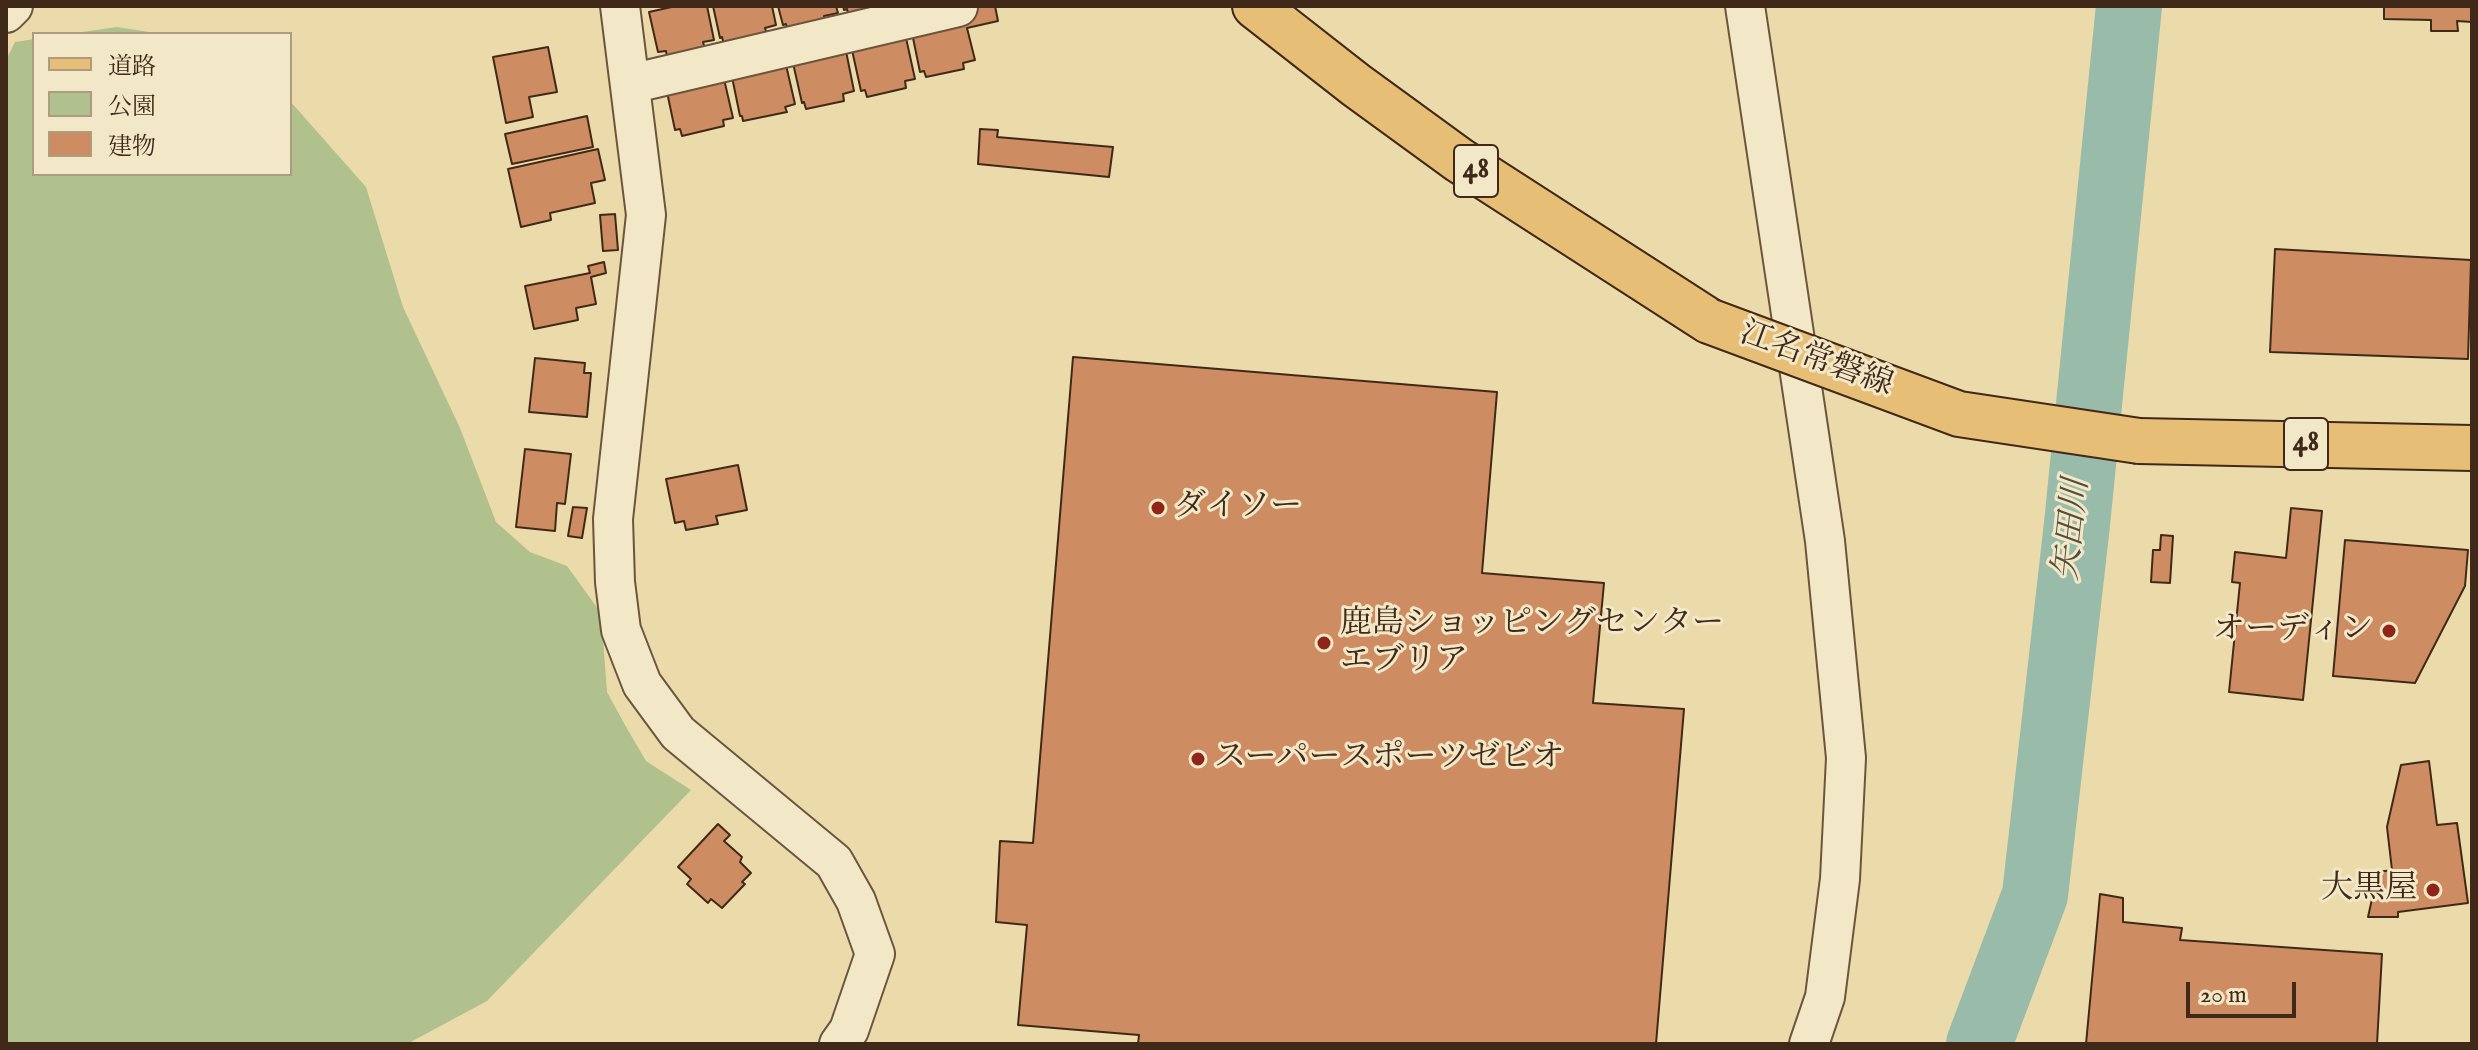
<!DOCTYPE html>
<meta charset="utf-8">
<style>
body{margin:0}
#map{position:relative;width:2478px;height:1050px;overflow:hidden;background:#ebdbaa;font-family:"IM FELL English","Noto Serif JP",serif}
canvas{display:block}
.frame{position:absolute;inset:0;border:8px solid #402919;pointer-events:none}
.legend{position:absolute;left:32px;top:32px;width:260px;height:144px;box-sizing:border-box;background:#f2e8c8;border:2px solid #ab9c82;margin:0;padding:10px 14px;list-style:none;font-size:24px;color:#402919}
.legend li{display:flex;align-items:center;gap:16px;height:40px}
.legend b{width:40px;border:2px solid #ab9c82}
.scale{position:absolute;left:2186px;top:982px;width:110px;height:36px;box-sizing:border-box;border:4px solid #402919;border-top:0;padding-left:10px;font-size:24px;line-height:28px;white-space:nowrap;color:#402919;-webkit-text-stroke:6px #f2e8c8;paint-order:stroke}
</style>
<div id="map">
<canvas width="2478" height="1050"></canvas>
<div class="frame"></div>
<ul class="legend">
<li><b style="height:10px;background:#e6be75"></b>道路</li>
<li><b style="height:22px;background:#b1c18d"></b>公園</li>
<li><b style="height:22px;background:#cd8c61"></b>建物</li>
</ul>
<div class="scale">20 m</div>
</div>
<script>
const ctx = document.querySelector('canvas').getContext('2d');
ctx.lineJoin = 'round';
function fillPath(path, color) {
  ctx.fillStyle = color;
  ctx.fill(path, 'evenodd');
}
function toPath(rows) {
  const path = new Path2D();
  for (const r of rows) {
    path.moveTo(r[0], r[1]);
    for (let i = 2; i < r.length; i += 2) path.lineTo(r[i], r[i + 1]);
  }
  return path;
}
function stroke(path, color, width, dash) {
  ctx.strokeStyle = color;
  ctx.lineWidth = width;
  ctx.lineCap = dash ? 'butt' : 'round';
  ctx.setLineDash(dash || []);
  ctx.stroke(path);
}
function label(font, color, halo, rows, align = 'center') {
  ctx.font = font + ' "IM FELL English","Noto Serif JP",serif';
  ctx.lineWidth = 6;
  ctx.setLineDash([]);
  ctx.textBaseline = 'middle';
  ctx.strokeStyle = halo;
  ctx.fillStyle = color;
  for (const [text, x, y, turn = 0] of rows) {
    ctx.save();
    ctx.translate(x, y);
    ctx.rotate((+turn || 0) * Math.PI / 180);
    ctx.textAlign = isNaN(turn) ? turn : align;
    if (halo) ctx.strokeText(text, 0, 0);
    ctx.fillText(text, 0, 0);
    ctx.restore();
  }
}
const green = toPath([
 [117,27,162,34,68,34],
 [34,39,34,174,290,174,290,101,366,187,403,307,460,428,496,522,530,552,567,566,601,613,607,692,625,725,646,761,691,790,487,1001,407,1044,6,1044,6,60,15,42]
]);
const river = toPath([
 [1979,1044,2035,895,2077,524,2129,6]
]);
const building = toPath([
 [676,6,707,6,714,40,703,42,705,49,667,57,666,51,658,52,649,12,676,6],
 [713,6,772,6,776,25,765,28,767,35,724,45,722,37,720,38,713,6],
 [778,6,836,6,838,13,824,16,825,22,788,30,786,24,783,25,778,6],
 [843,6,888,6,849,17,847,9,844,10,843,6],
 [964,6,995,6,998,21,967,28,975,60,963,63,964,69,926,77,924,71,920,72,912,33,964,6],
 [2384,6,2472,6,2472,22,2457,21,2458,31,2431,31,2431,20,2384,19,2384,6],
 [906,38,915,79,905,81,906,88,867,97,865,90,861,91,852,50,906,38],
 [548,47,557,92,529,97,533,117,506,123,493,57,548,47],
 [846,51,854,91,843,94,844,101,806,109,804,102,802,103,793,63,846,51],
 [786,65,795,104,785,107,787,112,743,121,742,116,740,116,732,77,786,65],
 [724,79,733,118,723,120,724,126,682,136,680,129,675,130,667,92,724,79],
 [587,116,593,147,512,164,505,134,587,116],
 [980,129,998,130,997,137,1113,147,1109,177,978,164,980,129],
 [598,149,605,180,591,183,595,203,550,213,551,220,521,227,508,169,598,149],
 [615,214,618,250,603,251,600,215,615,214],
 [2275,249,2471,260,2468,359,2270,352,2275,249],
 [604,262,606,273,591,277,596,304,576,308,578,320,534,329,525,286,590,273,588,266,604,262],
 [1073,357,1497,392,1482,573,1604,583,1593,703,1684,709,1656,1044,1138,1044,1139,1035,1018,1025,1027,925,996,922,1000,841,1033,843,1073,357],
 [535,358,585,363,584,373,591,373,587,417,529,412,535,358],
 [525,449,571,454,565,504,557,503,555,531,516,527,525,449],
 [738,465,747,510,716,516,718,524,686,530,684,521,675,523,666,479,738,465],
 [573,507,587,508,582,538,568,536,573,507],
 [2291,508,2322,511,2303,700,2229,692,2240,583,2232,582,2235,552,2286,558,2291,508],
 [2161,535,2173,536,2170,583,2151,582,2153,550,2160,550,2161,535],
 [2345,540,2468,550,2465,586,2415,683,2333,676,2345,540],
 [2429,761,2437,825,2457,823,2468,903,2398,912,2398,917,2368,917,2378,872,2392,870,2387,827,2401,765,2429,761],
 [718,824,730,835,724,841,742,857,740,862,751,873,742,882,745,884,722,908,711,899,708,903,687,884,691,879,678,867,718,824],
 [2100,894,2123,898,2123,922,2182,928,2180,940,2382,954,2377,1044,2086,1044,2100,894]
]);
const minor = toPath([
 [620,6,646,215,613,519,615,582,621,630,642,684,678,733,834,862,856,901,875,954,849,1030,839,1044],
 [1745,6,1825,541,1846,758,1840,879,1825,997,1809,1044],
 [6,13,13,6],
 [630,84,958,7]
]);
const primary = toPath([
 [1255,6,1356,85,1459,160,1709,321],
 [2139,441,2472,448]
]);
const primaryBridge = toPath([
 [1709,321,1959,414,2139,441]
]);
const markers = [
 [1158,508,8,"#8f2418"],
 [2389,631,8,"#8f2418"],
 [1324,643,8,"#8f2418"],
 [1198,759,8,"#8f2418"],
 [2433,890,8,"#8f2418"]
];
const shields = [
 [1476,171,44],
 [2306,444,44]
];
const shieldNames = [
 ["48",1476,171],
 ["48",2306,444]
];
const streetNames = [
 ["江名常磐線",1816,361,20]
];
const poiNames = [
 ["ダイソー",1174,508],
 ["鹿島ショッピングセンター",1340,625],
 ["エブリア",1340,662],
 ["オーディン",2373,631,"right"],
 ["スーパースポーツゼビオ",1214,759],
 ["大黒屋",2417,890,"right"]
];
const waterNames = [
 ["矢田川",2074,530,-84]
];
fillPath(green, '#b1c18d');
stroke(river, '#98bbaa', 66);
fillPath(building, '#cd8c61');
stroke(building, '#402919', 2);
stroke(minor, '#6b563d', 42);
stroke(primary, '#402919', 48);
stroke(minor, '#f2e8c8', 38);
stroke(primary, '#e6be75', 44);
stroke(primaryBridge, '#402919', 48, []);
stroke(primaryBridge, '#e6be75', 44);
for (const [x, y, r, color] of markers) {
  const dot = new Path2D();
  dot.arc(x, y, r, 0, 2 * Math.PI);
  ctx.fillStyle = color;
  ctx.fill(dot);
  stroke(dot, '#f2e8c8', 3);
}
for (const [x, y, w] of shields) {
  const box = new Path2D();
  box.roundRect(x - w / 2, y - 26, w, 52, 6);
  ctx.fillStyle = '#f2e8c8';
  ctx.fill(box);
  stroke(box, '#402919', 2);
}
label('bold 30px', '#402919', null, shieldNames);
label('32px', '#402919', '#f2e8c8', streetNames);
label('32px', '#402919', '#f2e8c8', poiNames, 'left');
label('italic 34px', '#564e3d', '#f2e8c8', waterNames);
</script>
